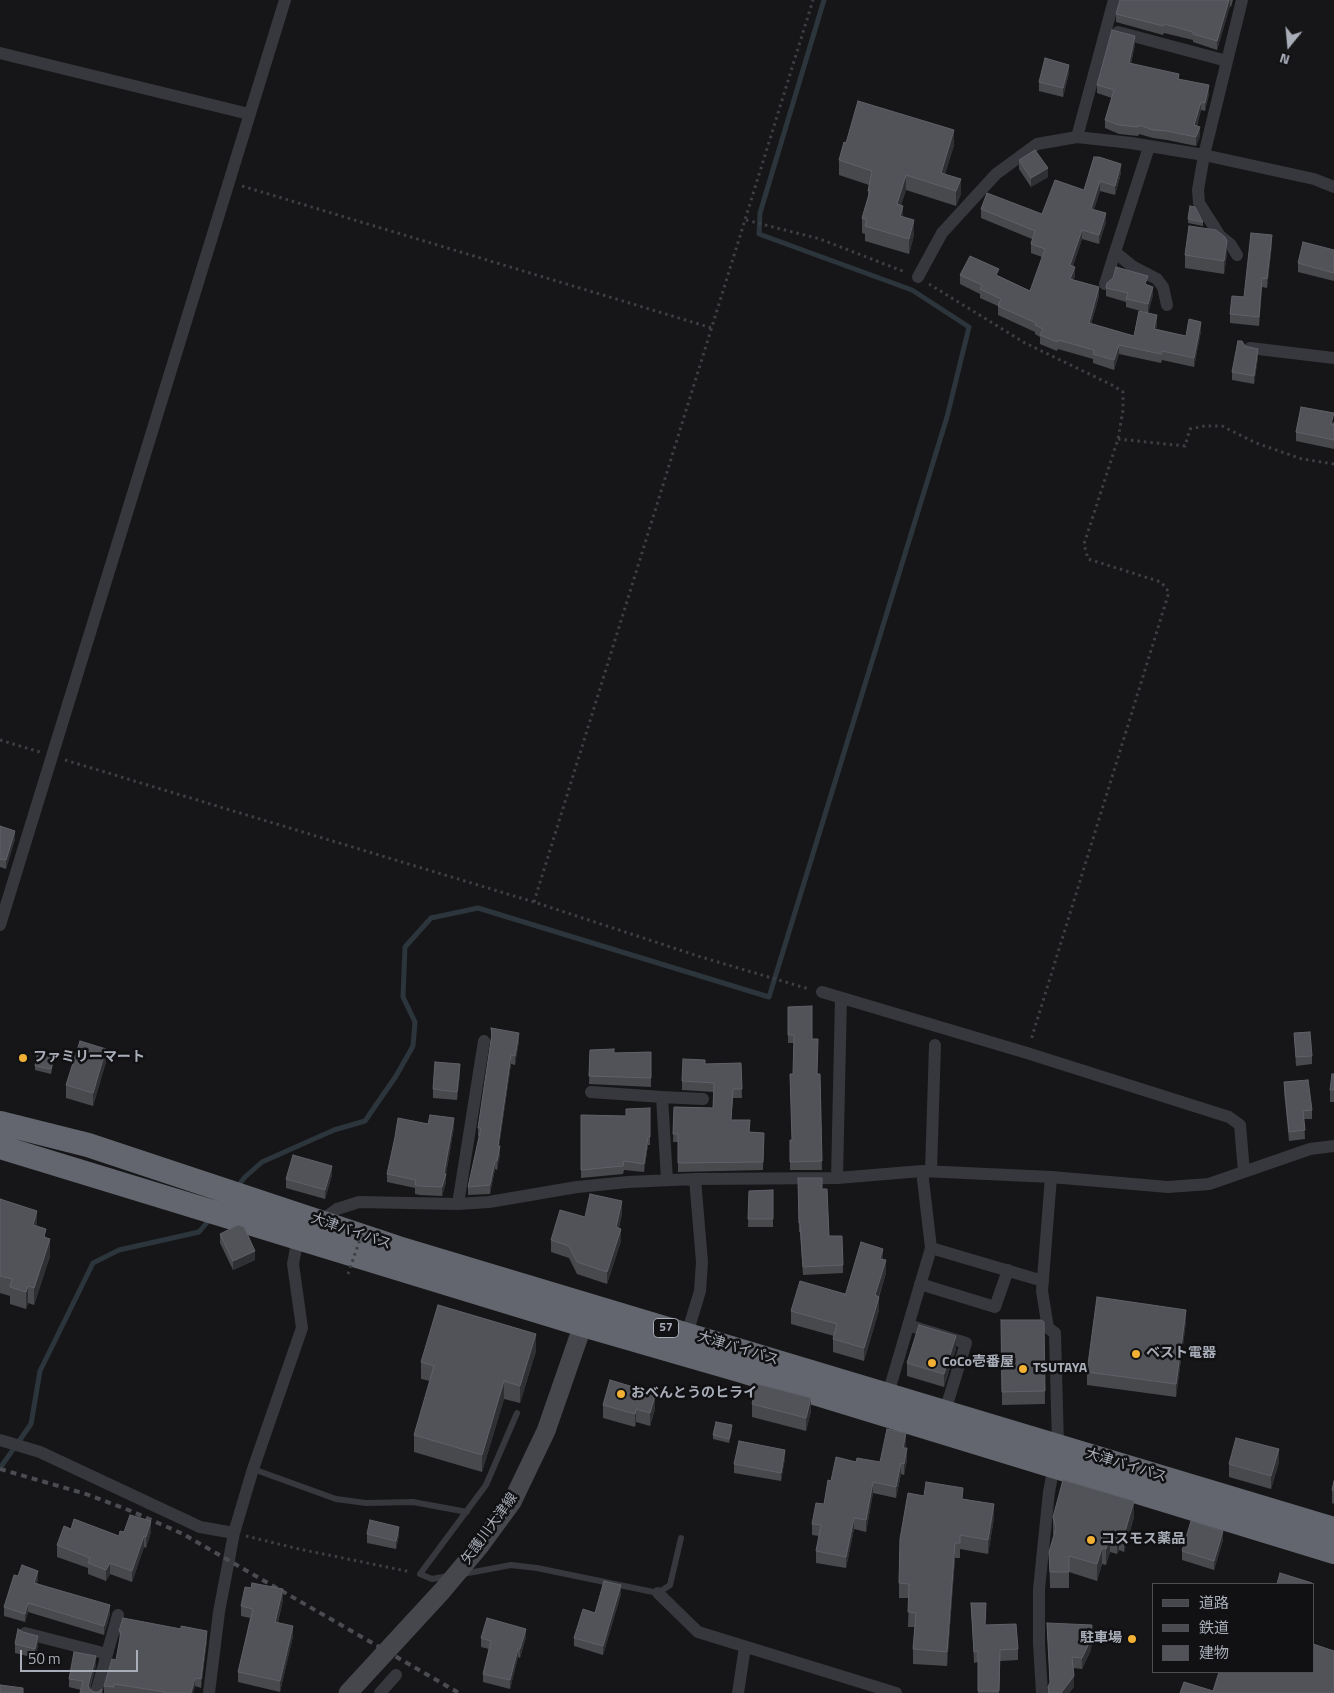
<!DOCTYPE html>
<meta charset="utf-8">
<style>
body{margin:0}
#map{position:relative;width:1334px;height:1693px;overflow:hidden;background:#161618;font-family:"Titillium Web","Noto Sans JP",sans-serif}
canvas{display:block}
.legend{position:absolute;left:1152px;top:1583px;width:162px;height:90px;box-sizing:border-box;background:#111113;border:1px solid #4d4f55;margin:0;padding:6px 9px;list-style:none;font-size:15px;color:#a8adb8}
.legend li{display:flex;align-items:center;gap:10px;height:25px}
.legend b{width:25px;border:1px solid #4d4f55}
.north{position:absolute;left:1264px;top:20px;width:50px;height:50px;-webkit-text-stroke:4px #111113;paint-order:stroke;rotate:197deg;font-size:14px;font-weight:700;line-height:20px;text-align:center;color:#a8adb8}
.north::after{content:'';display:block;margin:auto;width:18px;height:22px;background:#a8adb8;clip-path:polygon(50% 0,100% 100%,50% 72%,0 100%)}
.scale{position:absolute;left:20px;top:1650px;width:118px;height:22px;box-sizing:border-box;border:2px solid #a8adb8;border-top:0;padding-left:6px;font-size:15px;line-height:18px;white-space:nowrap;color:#a8adb8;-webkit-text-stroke:4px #111113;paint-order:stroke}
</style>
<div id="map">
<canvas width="1334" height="1693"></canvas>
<ul class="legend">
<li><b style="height:6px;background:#45474d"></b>道路</li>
<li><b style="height:6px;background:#4a4c52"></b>鉄道</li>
<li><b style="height:14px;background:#525359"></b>建物</li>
</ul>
<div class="north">N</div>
<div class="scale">50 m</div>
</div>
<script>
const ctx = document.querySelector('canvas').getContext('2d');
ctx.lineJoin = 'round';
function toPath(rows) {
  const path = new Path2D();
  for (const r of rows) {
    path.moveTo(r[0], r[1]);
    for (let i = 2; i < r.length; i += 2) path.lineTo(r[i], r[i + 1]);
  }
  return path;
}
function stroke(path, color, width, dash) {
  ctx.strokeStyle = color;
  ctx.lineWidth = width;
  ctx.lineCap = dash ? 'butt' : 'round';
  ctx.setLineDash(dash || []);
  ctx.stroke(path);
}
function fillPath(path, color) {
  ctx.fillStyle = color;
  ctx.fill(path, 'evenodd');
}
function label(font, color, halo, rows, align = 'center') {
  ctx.font = font + ' "Titillium Web","Noto Sans JP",sans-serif';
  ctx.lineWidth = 5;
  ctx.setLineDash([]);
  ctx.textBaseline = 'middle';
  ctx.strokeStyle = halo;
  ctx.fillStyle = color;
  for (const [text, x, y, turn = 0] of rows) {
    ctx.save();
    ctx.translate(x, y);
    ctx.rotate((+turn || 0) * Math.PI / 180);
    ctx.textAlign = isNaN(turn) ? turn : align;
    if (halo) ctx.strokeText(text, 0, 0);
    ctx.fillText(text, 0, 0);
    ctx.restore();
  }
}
const stream = toPath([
 [237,1187,245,1177,262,1162,334,1130,365,1121,396,1076,413,1046,415,1022,403,997,405,947,431,918,478,908,769,997,947,417,969,327,912,290,759,234,760,213,824,0],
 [0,1468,31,1424,40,1371,93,1263,119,1250,199,1232,210,1219]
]);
const path = toPath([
 [242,186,712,328],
 [746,220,820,239,905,272],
 [929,284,1025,343,1112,385,1123,392,1123,410,1118,439,1084,544,1088,559,1161,582,1169,592,1031,1040],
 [1118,439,1185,446,1190,429,1205,426,1222,426,1256,443,1302,459,1334,464],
 [0,740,40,752],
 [65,760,534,902,701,957,809,989],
 [534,902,813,0],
 [246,1536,299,1549,411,1572]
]);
const lane = toPath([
 [253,1469,336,1499,366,1503,413,1502,467,1512],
 [463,1574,511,1565,537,1568,658,1593,670,1585,681,1538],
 [448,1576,432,1579,420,1574,486,1485,517,1413]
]);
const street = toPath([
 [1114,0,1077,137,1131,143,1204,155,1198,190,1199,203,1220,236,1231,245,1237,255],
 [1242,0,1204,155,1314,179,1334,187],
 [1118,32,1227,61],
 [0,53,249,114],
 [1149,147,1115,252,1132,266,1157,279,1163,287,1167,305],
 [918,277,942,233,996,174,1037,144,1077,137],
 [1105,284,1115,252],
 [1250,348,1334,358],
 [0,925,285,0],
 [822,992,1027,1053,1229,1117,1240,1125,1244,1172],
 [591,1092,662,1097,667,1180],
 [662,1097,703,1099],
 [922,1171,931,1248,1043,1281],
 [931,1171,935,1045],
 [837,1178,841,998],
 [458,1204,484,1041],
 [318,1223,337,1209,359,1202,458,1204,489,1202,577,1187,628,1182,695,1179,837,1178,922,1171,1051,1177,1168,1187,1209,1184,1310,1149,1334,1146],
 [920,1284,995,1307,1008,1270],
 [908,1325,966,1343,945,1411],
 [687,1334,700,1291,702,1262,695,1179],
 [888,1394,931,1248],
 [0,1440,40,1452,200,1527,234,1533],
 [658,1593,698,1632,896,1693],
 [25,1633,107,1654],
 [96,1693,118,1615],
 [209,1693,219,1612,234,1533,253,1469,302,1328,293,1264,298,1237,300,1236],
 [380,1693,396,1675],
 [738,1693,745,1647],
 [1042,1693,1039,1644,1039,1589,1049,1492,1058,1445,1055,1333,1048,1328,1042,1291,1051,1177]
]);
const secondary = toPath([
 [512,1502,546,1431,587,1313]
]);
const highway = toPath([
 [0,1123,88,1145,398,1248,1334,1529],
 [0,1147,583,1325,742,1371,1334,1552]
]);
const rail = toPath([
 [0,1469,86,1494,131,1511,183,1534,459,1693]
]);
const pathBridge = toPath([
 [348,1274,364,1228]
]);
const secondaryBridge = toPath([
 [348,1693,442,1591,479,1547,512,1502]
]);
const wall = toPath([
 [1120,0,1233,0,1231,7,1230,6,1217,50,1193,42,1193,40,1164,33,1163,35,1116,22,1116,14],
 [1135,44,1131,64,1179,79,1209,94,1205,111,1201,110,1197,126,1200,136,1196,146,1167,140,1153,138,1139,134,1138,136,1119,134,1105,128,1105,120,1112,98,1097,93,1097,85],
 [1069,73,1063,97,1039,91,1039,82],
 [846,143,954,145,945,174,961,194,956,206,906,190,901,205,903,216,914,235,909,254,865,241,865,234,862,233,862,218,868,198,868,191,869,185,839,175,839,160],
 [1094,157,1121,173,1115,195,1100,191,1094,209,1106,222,1099,244,1082,239,1073,266,1075,276,1073,280,1099,296,1091,324,1134,336,1157,325,1156,329,1186,336,1201,331,1194,367,1162,360,1161,363,1119,354,1114,370,1093,363,1093,359,1058,349,1057,351,1040,344,1040,337,1035,334,1035,332,998,315,998,306,980,298,980,294,960,284,960,275,999,276,1030,291,1042,257,1031,253,1031,244,1032,239,981,218,981,209,1042,214,1084,190],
 [1019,160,1048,177,1031,187,1019,169],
 [1188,219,1203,222,1203,226,1188,223],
 [1272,244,1267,288,1262,287,1259,326,1230,323,1230,314,1244,297],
 [1334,250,1334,281,1298,272,1298,263],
 [1227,254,1224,274,1185,268,1185,255],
 [1147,285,1153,295,1148,313,1126,307,1126,302,1106,296,1106,288],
 [1245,346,1249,347,1258,357,1254,384,1232,380,1232,372],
 [1334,422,1334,449,1296,441,1296,432],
 [0,826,15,839,6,869,0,867],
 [788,1007,812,1039,817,1074,820,1074,822,1170,790,1170,790,1140,792,1140,794,1043,788,1043],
 [491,1028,519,1041,515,1065,511,1064,499,1146,500,1155,497,1170,495,1169,490,1194,468,1195,468,1187,479,1136,478,1136,478,1128,491,1039],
 [1294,1033,1312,1056,1312,1064,1296,1066],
 [590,1050,614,1053,651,1052,651,1087,589,1084],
 [54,1059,51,1074,35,1070,35,1066],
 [106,1062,93,1106,66,1098,66,1085],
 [741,1063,742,1098,733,1098,731,1120,750,1132,764,1133,763,1170,678,1172,678,1142,673,1142,674,1107,713,1108,714,1092,682,1090,682,1081,705,1064],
 [460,1073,457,1100,433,1098,433,1089],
 [1334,1074,1334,1102,1330,1102,1330,1090],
 [1284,1082,1312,1110,1312,1119,1304,1119,1305,1139,1289,1141,1284,1091],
 [650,1108,650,1145,648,1145,644,1172,624,1170,623,1174,581,1178,581,1115,626,1116],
 [428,1124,454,1127,446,1174,446,1182,442,1196,420,1195,415,1194,415,1188,387,1182,387,1174],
 [332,1175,325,1199,286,1188,286,1179],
 [798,1178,822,1189,829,1236,843,1265,843,1273,803,1275,800,1232,799,1232],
 [773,1190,773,1227,748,1227,749,1191],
 [0,1199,37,1226,46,1238,50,1256,34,1305,28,1303,26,1309,10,1304,10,1296,0,1293],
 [622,1214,619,1228,621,1241,607,1284,577,1274,569,1258,551,1252,551,1240,585,1217],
 [220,1234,255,1260,233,1270,220,1243],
 [883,1260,886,1273,879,1297,879,1310,864,1361,833,1352,833,1339,834,1336,791,1324,791,1311,845,1296],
 [1001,1320,1044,1322,1045,1404,1002,1405],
 [1186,1322,1176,1397,1087,1385,1087,1372],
 [956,1349,944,1387,907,1376,907,1363],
 [536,1351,520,1403,504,1399,482,1472,414,1452,414,1435,430,1381,421,1379,421,1362],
 [640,1392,655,1409,650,1426,636,1422,635,1427,603,1418,603,1405],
 [752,1404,811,1411,806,1431,752,1417],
 [732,1430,729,1443,713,1439,713,1435],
 [906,1444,905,1448,907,1460,904,1475,901,1474,896,1498,873,1493,866,1532,854,1529,846,1568,816,1563,816,1551,819,1536,812,1535,812,1524,824,1504,831,1481,856,1462,880,1462],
 [785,1458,781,1481,734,1473,734,1464],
 [1279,1462,1271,1489,1229,1477,1229,1464],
 [1334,1481,1334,1504,1332,1503,1332,1490],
 [924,1496,963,1499,994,1518,988,1554,960,1549,960,1558,955,1558,947,1666,913,1664,913,1649,915,1627,908,1627,909,1598,899,1598,899,1583],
 [1053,1517,1134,1517,1124,1552,1119,1550,1117,1554,1110,1552,1106,1565,1102,1564,1097,1581,1069,1572,1069,1588,1050,1588,1049,1552,1054,1536,1053,1533],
 [71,1529,119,1536,124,1532,151,1532,146,1548,144,1547,132,1582,110,1574,106,1581,88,1574,88,1568,57,1557,57,1545],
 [367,1534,399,1535,396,1549,367,1543],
 [1223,1540,1214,1570,1182,1560,1182,1551],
 [18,1576,38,1579,37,1583,110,1614,104,1635,28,1612,25,1622,4,1616,4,1607],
 [621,1594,603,1655,574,1646,574,1638,595,1613],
 [283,1600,278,1622,293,1636,280,1692,238,1682,238,1672,250,1618,241,1616,241,1606],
 [971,1603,986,1614,985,1625,1018,1649,1018,1660,1000,1661,999,1693,978,1693,978,1662,974,1663],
 [1047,1623,1092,1636,1091,1650,1082,1669,1073,1668,1074,1687,1069,1693,1048,1693,1048,1687,1050,1683],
 [119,1631,207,1640,201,1688,195,1686,193,1693,104,1693,104,1686,116,1660,120,1640],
 [526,1637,520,1658,518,1657,510,1689,483,1682,483,1674,489,1649,481,1647,481,1638],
 [15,1644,38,1645,35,1658,15,1653],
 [96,1665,90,1689,91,1690,94,1692,102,1693,80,1693,81,1690,69,1687,69,1679]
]);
const shadedWall = toPath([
 [1229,0,1230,0,1230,6,1217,50,1217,41],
 [1135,36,1135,44,1129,72,1129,63],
 [1069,65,1069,73,1063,97,1063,88],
 [1209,85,1209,94,1205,111,1205,103],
 [1201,102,1201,110,1194,134,1194,125],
 [1200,127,1200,136,1196,146,1196,137],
 [954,130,954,145,941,188,941,173],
 [1121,164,1121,173,1115,195,1115,186],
 [1048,168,1048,177,1031,187,1031,178],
 [906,175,906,190,897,218,897,204],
 [961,179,961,194,956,206,956,191],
 [1100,181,1100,191,1091,218,1091,209],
 [903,206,903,220,900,216],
 [1106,213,1106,222,1099,244,1099,235],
 [914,220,914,235,909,254,909,239],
 [1082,230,1082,239,1070,274,1070,265],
 [1272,235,1272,244,1267,288,1267,279],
 [1227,241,1227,254,1224,274,1224,261],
 [1075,267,1075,276,1070,288,1070,279],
 [1262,278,1262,287,1259,326,1259,317],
 [1099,287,1099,296,1089,332,1089,323],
 [1153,287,1153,295,1148,313,1148,304],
 [1157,315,1157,325,1154,338,1154,329],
 [1201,322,1201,331,1194,367,1194,358],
 [1119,345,1119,354,1114,370,1114,360],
 [1258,349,1258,357,1254,384,1254,376],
 [15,831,15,839,6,869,6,860],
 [519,1033,519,1041,515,1065,515,1056],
 [106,1049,106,1062,93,1106,93,1093],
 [511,1055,511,1064,498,1154,498,1146],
 [460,1064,460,1073,457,1100,457,1092],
 [454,1118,454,1127,446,1174,446,1182,442,1196,442,1187,444,1173],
 [648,1137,648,1145,644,1172,644,1164],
 [500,1146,500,1155,497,1170,497,1161],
 [495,1161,495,1169,490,1194,490,1185],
 [332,1166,332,1175,325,1199,325,1190],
 [622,1201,622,1214,616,1239,616,1227],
 [37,1211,37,1228,33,1225],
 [621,1229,621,1241,607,1284,607,1272],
 [50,1239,50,1256,34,1305,34,1288],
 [883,1249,883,1262,880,1259],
 [255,1251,255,1260,233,1270,233,1261],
 [886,1260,886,1273,875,1308,875,1295],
 [28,1286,28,1303,26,1309,26,1292],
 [879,1297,879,1310,864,1361,864,1348],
 [1186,1310,1186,1322,1176,1397,1176,1384],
 [536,1334,536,1351,520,1403,520,1386],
 [956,1336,956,1349,944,1387,944,1374],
 [504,1381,504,1399,482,1472,482,1455],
 [655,1396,655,1409,650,1426,650,1413],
 [811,1398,811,1411,806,1431,806,1418],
 [636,1409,636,1422,635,1427,635,1414],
 [906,1433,906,1444,903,1459,903,1448],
 [907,1448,907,1460,904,1475,904,1464],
 [1279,1449,1279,1462,1271,1489,1271,1476],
 [785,1450,785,1458,781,1481,781,1473],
 [901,1463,901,1474,896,1498,896,1487],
 [873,1482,873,1493,866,1532,866,1520],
 [1134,1501,1134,1517,1124,1552,1124,1535],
 [994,1504,994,1518,988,1554,988,1540],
 [854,1518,854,1529,846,1568,846,1557],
 [151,1521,151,1532,146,1548,146,1537],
 [399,1527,399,1535,396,1549,396,1541],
 [1223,1531,1223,1540,1214,1570,1214,1561],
 [1119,1534,1119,1550,1117,1554,1117,1538],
 [144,1536,144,1547,132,1582,132,1571],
 [1110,1536,1110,1552,1106,1565,1106,1549],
 [955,1543,955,1558,947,1666,947,1652],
 [1102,1548,1102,1564,1097,1581,1097,1564],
 [110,1563,110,1574,106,1581,106,1570],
 [38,1571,38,1579,34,1591,34,1583],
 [621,1585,621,1594,603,1655,603,1646],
 [283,1589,283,1600,275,1632,275,1622],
 [28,1603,28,1612,25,1622,25,1614],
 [110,1605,110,1614,104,1635,104,1626],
 [1092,1625,1091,1650,1082,1669,1082,1658],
 [293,1626,293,1636,280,1692,280,1681],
 [526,1629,526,1637,520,1658,520,1649],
 [207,1631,207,1640,201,1688,201,1679],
 [38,1636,38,1645,35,1658,35,1649],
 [518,1649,518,1657,510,1689,510,1680],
 [96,1656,96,1665,88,1693,88,1686],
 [1074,1676,1074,1687,1069,1693,1061,1693],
 [195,1678,195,1686,193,1693,191,1693]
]);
const building = toPath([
 [1120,0,1229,0,1217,41,1193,34,1193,32,1164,24,1163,26,1116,14,1120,0],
 [1112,30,1135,36,1129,63,1179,74,1178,79,1209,85,1205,103,1201,102,1194,125,1200,127,1196,137,1167,131,1153,130,1139,125,1138,127,1119,125,1105,120,1114,90,1097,85,1112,30],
 [1045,58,1069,65,1063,88,1039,82,1045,58],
 [858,101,954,130,941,173,961,179,956,191,906,175,897,204,903,206,900,216,914,220,909,239,865,226,867,220,862,218,870,191,868,191,872,171,839,160,844,142,846,143,858,101],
 [1035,150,1048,168,1031,178,1019,160,1035,150],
 [1094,157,1099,157,1121,164,1115,186,1100,181,1091,209,1106,213,1099,235,1082,230,1070,265,1075,267,1070,279,1099,287,1089,323,1134,336,1139,311,1157,315,1154,329,1186,336,1189,319,1201,322,1194,358,1162,351,1161,354,1119,345,1114,360,1093,354,1094,350,1058,340,1057,342,1040,335,1043,329,1035,325,1036,323,998,306,1001,299,980,289,982,285,960,275,970,256,999,269,996,275,1030,291,1045,249,1031,244,1035,231,981,209,987,193,1042,214,1055,180,1084,190,1094,157],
 [1190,206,1195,207,1203,222,1188,219,1190,206],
 [1189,226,1216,230,1225,237,1227,241,1224,261,1185,255,1189,226],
 [1251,233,1272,235,1267,279,1262,278,1259,317,1230,314,1232,296,1244,297,1251,233],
 [1303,242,1334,250,1334,273,1298,263,1303,242],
 [1116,267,1148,276,1145,284,1153,287,1148,304,1126,299,1128,293,1106,288,1107,283,1113,278,1116,267],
 [1238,341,1242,341,1245,346,1249,347,1258,349,1254,376,1232,372,1238,341],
 [1301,407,1334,413,1331,424,1334,425,1334,440,1296,432,1301,407],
 [0,826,15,831,6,860,0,859,0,826],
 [812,1006,812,1039,818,1039,817,1074,820,1074,822,1161,790,1162,790,1140,792,1140,790,1074,793,1074,794,1035,788,1035,788,1007,812,1006],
 [491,1028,519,1033,515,1056,511,1055,498,1146,500,1146,497,1161,495,1161,490,1185,468,1187,481,1128,478,1128,492,1034,491,1028],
 [1310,1032,1312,1056,1296,1057,1294,1033,1310,1032],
 [80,1041,106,1049,93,1093,66,1085,80,1041],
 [614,1049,614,1053,651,1052,651,1078,589,1076,590,1050,614,1049],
 [38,1051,54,1054,51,1069,35,1066,38,1051],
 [683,1059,705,1060,705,1064,741,1063,742,1089,733,1089,731,1120,750,1120,749,1132,764,1133,763,1162,678,1163,678,1134,673,1134,674,1107,713,1108,714,1083,682,1081,683,1059],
 [435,1062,460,1064,457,1092,433,1089,435,1062],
 [1332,1074,1334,1074,1334,1090,1330,1090,1332,1074],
 [1308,1080,1312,1110,1303,1111,1305,1130,1289,1132,1284,1082,1308,1080],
 [650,1108,650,1137,648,1137,644,1164,624,1161,623,1166,581,1170,581,1115,626,1116,626,1109,650,1108],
 [430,1115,454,1118,444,1173,446,1174,442,1187,420,1186,415,1185,416,1180,387,1174,395,1137,398,1118,428,1124,430,1115],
 [293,1155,332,1166,325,1190,286,1179,293,1155],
 [798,1178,822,1178,822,1189,827,1189,829,1236,842,1236,843,1265,803,1267,800,1223,799,1223,798,1178],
 [773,1190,773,1219,748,1219,749,1191,773,1190],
 [590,1194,622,1201,616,1227,621,1229,607,1272,577,1262,569,1246,551,1240,560,1210,585,1217,590,1194],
 [0,1199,37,1211,33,1225,46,1229,44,1237,50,1239,34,1288,28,1286,26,1292,10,1287,12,1279,0,1276,0,1199],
 [238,1225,244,1227,255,1251,233,1261,220,1234,238,1225],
 [861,1242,883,1249,880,1259,886,1260,875,1295,879,1297,864,1348,833,1339,837,1324,791,1311,800,1281,845,1294,845,1296,861,1242],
 [1097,1297,1186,1310,1176,1384,1087,1372,1097,1297],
 [438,1305,536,1334,520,1386,504,1381,482,1455,414,1435,434,1366,421,1362,438,1305],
 [1001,1320,1041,1320,1044,1322,1045,1391,1002,1392,1001,1320],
 [919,1325,956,1336,944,1374,907,1363,919,1325],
 [610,1380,640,1389,639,1392,655,1396,650,1413,636,1409,635,1414,603,1405,610,1380],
 [757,1384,811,1398,806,1418,752,1404,757,1384],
 [716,1422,732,1425,729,1439,713,1435,716,1422],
 [887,1429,906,1433,903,1448,907,1448,904,1464,901,1463,896,1487,873,1482,866,1520,854,1518,846,1557,816,1551,821,1525,812,1524,816,1503,824,1504,828,1480,831,1481,836,1457,856,1462,857,1458,880,1462,887,1429],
 [1236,1438,1279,1449,1271,1476,1229,1464,1236,1438],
 [739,1441,785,1450,781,1473,734,1464,739,1441],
 [1063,1480,1134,1501,1124,1535,1119,1534,1117,1538,1110,1536,1106,1549,1102,1548,1097,1564,1069,1556,1069,1572,1050,1572,1049,1552,1056,1528,1053,1517,1063,1480],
 [1334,1481,1334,1491,1332,1490,1334,1481],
 [926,1482,963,1488,962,1499,994,1504,988,1540,960,1535,960,1543,955,1543,947,1652,913,1649,916,1613,908,1612,909,1584,899,1583,900,1539,908,1493,924,1496,926,1482],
 [130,1515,151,1521,146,1537,144,1536,132,1571,110,1563,106,1570,88,1563,90,1558,57,1545,64,1526,71,1529,74,1519,119,1536,120,1531,124,1532,130,1515],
 [370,1520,399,1527,396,1541,367,1534,370,1520],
 [1191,1521,1223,1531,1214,1561,1182,1551,1191,1521],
 [22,1565,38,1571,34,1583,110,1605,104,1626,28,1603,25,1614,4,1607,14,1575,18,1576,22,1565],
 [1280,1573,1312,1583,1312,1584,1277,1584,1280,1573],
 [604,1581,621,1585,603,1646,574,1638,583,1609,595,1613,604,1581],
 [252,1583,283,1589,275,1622,293,1626,280,1681,238,1672,253,1609,241,1606,245,1587,251,1588,252,1583],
 [971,1603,986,1603,985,1625,1016,1624,1018,1649,1000,1650,999,1691,978,1691,978,1651,974,1652,971,1603],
 [123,1618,181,1629,181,1626,207,1631,201,1679,195,1678,191,1693,164,1693,165,1692,114,1684,114,1687,104,1686,112,1659,116,1660,121,1632,119,1631,123,1618],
 [487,1618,526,1629,520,1649,518,1649,510,1680,483,1674,491,1641,481,1638,487,1618],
 [1047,1623,1092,1625,1091,1639,1082,1658,1072,1657,1074,1676,1061,1693,1049,1693,1048,1687,1050,1682,1047,1623],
 [18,1629,23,1632,38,1636,35,1649,15,1644,18,1629],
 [1313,1644,1334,1651,1334,1693,1180,1693,1184,1682,1213,1691,1219,1672,1313,1672,1313,1644],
 [74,1652,96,1656,88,1686,91,1690,94,1692,98,1692,102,1689,101,1693,80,1693,83,1681,69,1679,74,1652],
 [0,1685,23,1688,23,1693,0,1693,0,1685]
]);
const markers = [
 [23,1058,5,"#f2b134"],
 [1136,1354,5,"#f2b134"],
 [932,1363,5,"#f2b134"],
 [1023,1369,5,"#f2b134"],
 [621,1394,5,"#f2b134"],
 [1091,1540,5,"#f2b134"],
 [1132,1639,5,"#f2b134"]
];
const shields = [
 [666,1328,25]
];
const shieldNames = [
 ["57",666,1328]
];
const poiNames = [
 ["ファミリーマート",33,1058],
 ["ベスト電器",1146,1354],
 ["CoCo壱番屋",942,1363],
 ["TSUTAYA",1033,1369],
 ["おべんとうのヒライ",631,1394],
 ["コスモス薬品",1101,1540],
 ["駐車場",1122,1639,"right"]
];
const streetNames = [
 ["大津バイパス",351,1232,19],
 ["大津バイパス",738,1349,17],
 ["大津バイパス",1126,1466,17],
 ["矢護川大津線",490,1529,-54]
];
stroke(stream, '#2c353c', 5);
stroke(path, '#3d3f44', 3, [2.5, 4]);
stroke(lane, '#37383d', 6);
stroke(street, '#37383d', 12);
stroke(secondary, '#45474d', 19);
stroke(highway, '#63666e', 24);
stroke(rail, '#4a4c52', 4, [6, 5]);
stroke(pathBridge, '#3d3f44', 3, [2.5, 4]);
stroke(secondaryBridge, '#45474d', 19);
fillPath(wall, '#47494d');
fillPath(shadedWall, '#2f3033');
fillPath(building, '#525359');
stroke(building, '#5f6168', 1);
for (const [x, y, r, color] of markers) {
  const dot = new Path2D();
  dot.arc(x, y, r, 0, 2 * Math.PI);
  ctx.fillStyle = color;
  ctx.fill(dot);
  stroke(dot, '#111113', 2);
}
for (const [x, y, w] of shields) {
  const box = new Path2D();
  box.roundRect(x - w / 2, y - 9.5, w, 19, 4);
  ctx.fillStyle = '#111113';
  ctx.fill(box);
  stroke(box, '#a8adb8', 1);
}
label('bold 12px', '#a8adb8', null, shieldNames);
label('bold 14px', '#a8adb8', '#111113', poiNames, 'left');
label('14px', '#a8adb8', '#111113', streetNames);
</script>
